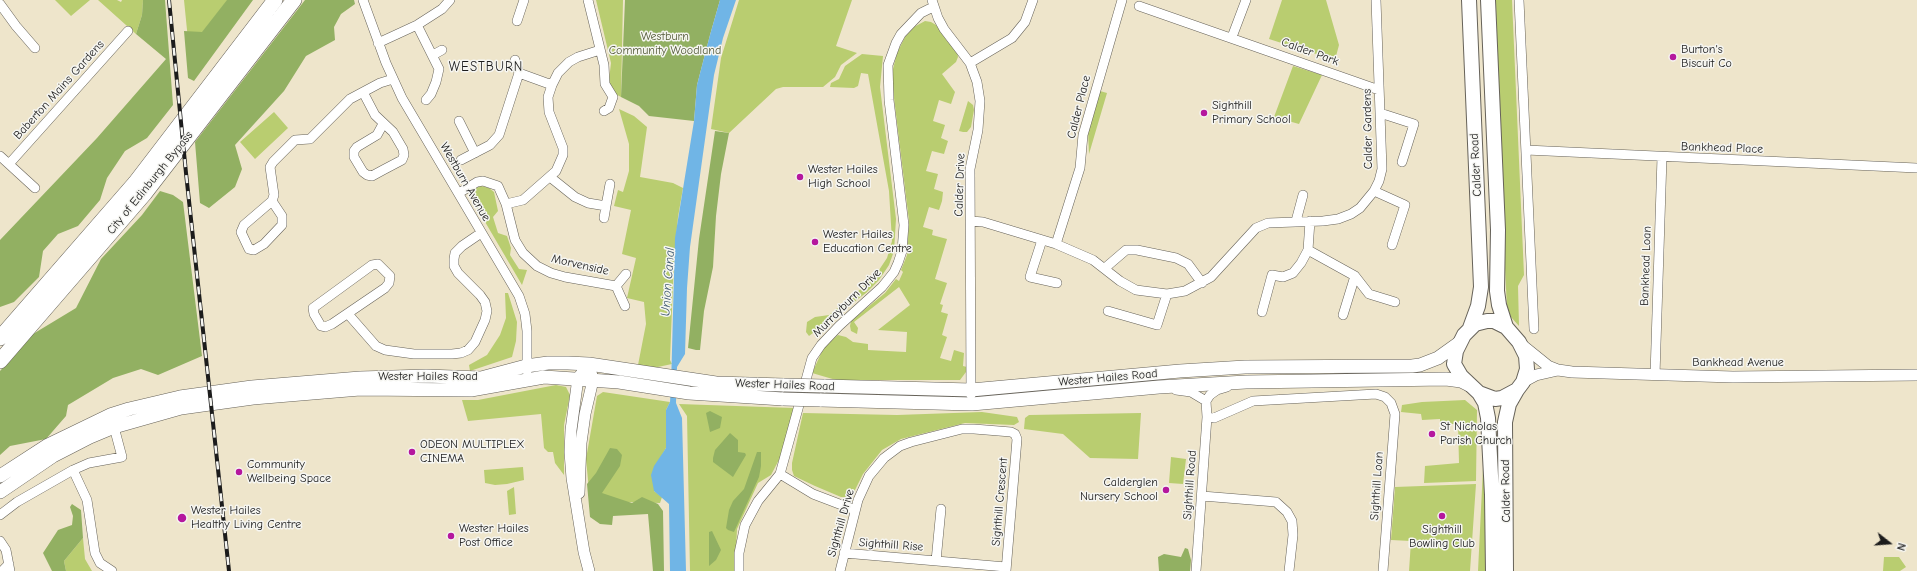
<!DOCTYPE html>
<style>
body{margin:0}
#map{position:relative;width:1917px;height:571px;overflow:hidden;background:#eee5cb;font-family:"Comic Neue",sans-serif}
canvas{display:block}
.north{position:absolute;left:1869px;top:523px;width:40px;height:40px;-webkit-text-stroke:3px #f6f6f2;paint-order:stroke;rotate:107deg;font-size:11px;font-weight:700;line-height:16px;text-align:center;color:#1c1c1c}
.north::after{content:'';display:block;margin:auto;width:14px;height:18px;background:#1c1c1c;clip-path:polygon(50% 0,100% 100%,50% 72%,0 100%)}
</style>
<div id="map">
<canvas width="1917" height="571"></canvas>
<div class="north">N</div>
</div>
<script>
const ctx = document.querySelector('canvas').getContext('2d');
ctx.lineJoin = 'round';
function fillPath(path, color) {
  ctx.fillStyle = color;
  ctx.fill(path, 'evenodd');
}
function toPath(rows) {
  const path = new Path2D();
  for (const r of rows) {
    path.moveTo(r[0], r[1]);
    for (let i = 2; i < r.length; i += 2) path.lineTo(r[i], r[i + 1]);
  }
  return path;
}
function stroke(path, color, width, dash) {
  ctx.strokeStyle = color;
  ctx.lineWidth = width;
  ctx.lineCap = dash ? 'butt' : 'round';
  ctx.setLineDash(dash || []);
  ctx.stroke(path);
}
function label(font, color, halo, rows, align = 'center') {
  ctx.font = font + ' "Comic Neue",sans-serif';
  ctx.lineWidth = 3;
  ctx.setLineDash([]);
  ctx.textBaseline = 'middle';
  ctx.strokeStyle = halo;
  ctx.fillStyle = color;
  for (const [text, x, y, turn = 0] of rows) {
    ctx.save();
    ctx.translate(x, y);
    ctx.rotate((+turn || 0) * Math.PI / 180);
    ctx.textAlign = isNaN(turn) ? turn : align;
    if (halo) ctx.strokeText(text, 0, 0);
    ctx.fillText(text, 0, 0);
    ctx.restore();
  }
}
const green = toPath([
 [55,0,90,0,71,16],
 [98,0,117,0,121,2,122,0,143,0,142,15,136,34],
 [184,0,228,0,189,50],
 [596,0,623,0,621,97,612,92,609,80,611,63],
 [739,0,852,0,836,46,857,53,841,65,835,77,823,87,783,87,776,89,729,133,711,129,721,58],
 [1282,0,1326,0,1339,45,1335,60,1269,39],
 [1496,0,1512,0,1524,275,1518,286,1519,326,1510,316,1507,308,1498,131],
 [925,21,931,22,936,25,947,41,957,51,958,57,956,62,942,74,955,92,951,104,939,100,933,121,945,125,941,138,948,141,944,154,932,151,926,171,938,174,934,189,943,192,942,201,939,210,929,207,923,227,933,230,932,235,947,239,935,279,947,283,940,304,943,305,941,312,948,314,942,335,947,337,940,358,951,361,954,350,964,353,963,366,967,367,966,372,960,380,836,380,812,373,824,347,838,335,846,337,853,342,868,344,868,350,906,352,907,332,878,330,910,305,899,287,854,322,858,328,857,334,851,331,850,326,851,321,885,293,896,279,899,281,903,272,901,270,907,255,909,221,893,90,893,69,897,53,905,37,914,27],
 [862,54,883,56,880,87,896,219,894,251,889,265,879,280,866,293,809,336,806,332,807,322,815,317,829,315,873,279,887,258,892,241,889,191,868,74,861,73,858,86,854,88,830,87,831,83,839,79,845,66],
 [1293,66,1322,75,1299,124,1274,117],
 [1100,91,1107,93,1089,154,1088,132],
 [968,101,973,105,974,110,971,127,967,132,963,132,959,131],
 [619,109,634,116,647,127,640,177,673,183,683,188,678,217,674,259,670,360,672,364,653,368,638,365,646,324,644,302,627,298,636,258,622,254,631,210,614,206,618,190,623,192,629,171,629,144],
 [274,112,288,128,255,159,240,142],
 [481,186,489,188,494,192,498,211,493,217,498,233,507,236,511,248,510,255,519,269,527,270,522,285,474,203,472,196,474,189],
 [505,293,508,293,517,322,516,341,512,357,470,371,469,365,487,355,500,335,506,318],
 [556,385,566,387,570,395,564,425,564,475,555,463,553,452,548,452,544,448,541,414,468,421,462,400,478,400],
 [603,392,670,402,666,410,666,448,662,455,654,491,662,497,660,503,590,501,586,459,597,396],
 [1465,400,1477,410,1476,481,1424,483,1425,466,1459,463,1458,424,1440,424,1440,419,1422,420,1421,414,1401,412,1402,405,1422,402],
 [679,404,794,408,781,456,771,475,758,483,737,529,735,571,690,571,687,416],
 [982,412,1017,417,1019,422,1014,425,965,423,901,439,882,450,863,474,854,492,845,497,841,497,815,486,794,476,792,470,792,463,803,413,897,415],
 [1141,413,1138,459,1090,458,1063,434,1024,429,1025,418,1029,415],
 [1171,457,1186,459,1183,484,1169,483],
 [523,467,524,480,507,484,495,485,485,483,484,470],
 [1483,468,1486,472,1487,571,1478,571],
 [1476,484,1470,571,1409,571,1411,541,1391,540,1395,487],
 [514,487,516,514,509,515,507,491],
 [83,538,85,559,92,571,66,571,64,561],
 [1884,557,1899,557,1906,567,1900,571,1883,571]
]);
const forest = toPath([
 [143,0,165,0,173,105,147,138,125,151,107,178,100,200,78,226,58,234,43,251,39,277,14,302,0,307,0,240,97,138,166,59,136,34,142,15],
 [227,0,253,0,194,81,188,78,184,31,202,32],
 [305,0,354,0,355,4,341,14,334,27,335,40,306,56,284,91,235,145,242,169,235,187,209,208,200,203,195,142],
 [625,0,720,0,710,35,697,85,694,121,649,116,639,106,621,97],
 [715,131,729,133,721,174,716,216,713,267,704,311,700,350,696,350,688,348,699,239],
 [160,191,173,195,183,202,202,356,158,375,141,369,113,378,68,405,66,416,46,439,10,446,0,455,0,371,33,334,76,308,101,259,142,215],
 [710,411,722,417,720,428,710,432,706,413],
 [730,433,738,440,738,452,745,453,746,455,733,477,713,462,713,458,715,450],
 [610,448,617,449,622,455,620,466,602,493,632,503,642,497,658,504,663,511,664,571,653,571,648,514,613,516,612,525,600,524,590,517,587,484,596,473],
 [757,452,761,452,761,466,759,477,734,532,728,530,726,528,729,510,733,501,744,489],
 [72,504,81,510,83,538,64,561,66,571,52,571,43,553,58,530,72,525,73,516,70,507],
 [712,531,721,550,716,560,709,566,709,532],
 [1185,548,1188,549,1191,560,1190,571,1159,571,1158,557,1164,554,1181,557]
]);
const water = toPath([
 [720,0,736,0,723,38,714,75,690,247,687,288,685,354,677,367,676,403,682,418,686,571,670,571,669,504,654,491,651,475,654,466,666,448,666,410,670,402,671,387,675,238,694,121,697,85,710,35]
]);
const minor = toPath([
 [363,0,386,63,402,98,519,296,525,314,527,331,527,371],
 [588,0,604,65,605,84,613,97,609,108,604,111],
 [932,0,938,18,944,29,970,63,977,82,980,101,978,130,970,169,971,395],
 [1519,0,1534,329],
 [0,4,16,26,35,48],
 [1139,6,1379,90],
 [517,21,524,0],
 [417,25,439,69,436,82,431,94,426,100],
 [1232,37,1246,0],
 [378,43,417,25,442,9,450,0],
 [433,55,442,50],
 [515,60,519,73],
 [970,63,1012,38,1025,22,1033,0],
 [363,92,375,115,393,132,403,149,404,155,402,160,383,170,372,176,367,175,363,172,354,157,354,151,357,147,377,135,383,124],
 [1380,113,1414,124,1402,162],
 [459,121,475,153],
 [1526,150,1917,168],
 [0,156,35,188],
 [461,160,490,145,499,135,519,73,552,85],
 [9,164,128,31],
 [550,177,575,197,588,203,606,206,610,184],
 [1374,191,1405,205,1392,245],
 [459,193,477,182,483,181,498,186,506,204,515,240,523,253,537,266,551,273,565,277,616,286],
 [272,201,282,216,282,225,264,244,254,250,249,249,241,232,244,225,272,201,274,195,270,167,273,162,295,140,310,139,350,99,380,83,393,79],
 [506,204,523,200,556,171,563,155,563,148,549,112,548,97,552,85,558,73,569,62,578,57,600,50],
 [604,218,606,206],
 [971,221,983,222,1056,244,1093,260,1120,281,1136,290,1167,294,1185,291,1211,277,1256,228,1268,223,1323,221,1338,219,1351,214,1360,208,1374,191,1379,181,1382,169,1376,0],
 [1296,221,1303,195],
 [1042,240,1030,277,1057,283],
 [1056,244,1080,168,1083,135,1122,0],
 [1308,250,1355,276,1369,294,1395,302],
 [378,264,390,276,389,283,385,288,332,324,325,327,321,326,314,314,313,308,372,265,378,264],
 [1105,268,1126,250,1137,250,1176,258,1188,264,1202,283],
 [625,306,616,286,626,274],
 [1108,311,1157,325,1167,294],
 [1262,312,1272,275,1283,277,1293,273,1301,263,1308,250,1310,221],
 [348,314,376,346,385,350,414,354,452,354,461,353,468,350,475,342,485,320,487,311,485,302,480,295,458,273,454,266,454,259,455,253,462,246,481,233],
 [1343,315,1355,276],
 [1655,375,1662,157],
 [1176,390,1191,392,1206,401],
 [1207,417,1214,418,1253,401,1376,394,1385,397,1391,403,1395,414,1383,571],
 [73,470,87,500,95,553,100,563,112,571],
 [780,474,813,494,855,510],
 [1202,496,1276,502,1287,512,1292,521,1293,535,1289,571],
 [0,515,17,502,73,470,89,463,122,457,114,427],
 [0,541,6,550,10,571],
 [844,553,1006,567],
 [936,561,941,509],
 [2,571,9,564],
 [739,571,739,553,745,525,758,501,780,474,812,358,821,345,839,326,882,287,894,272,898,263,902,251,904,225,889,100,888,65,896,43,901,34,921,13,933,7],
 [840,571,858,500,869,476,884,458,900,446,911,442,962,429,974,429,1011,432,1015,434,1017,439,1006,571],
 [1196,571,1207,417,1206,401,1210,395,1217,390,1227,387]
]);
const tertiary = toPath([
 [1522,345,1548,366,1558,370,1572,372,1733,377,1917,375],
 [1523,382,1536,375,1558,370],
 [579,493,581,443,585,414,593,380,591,372],
 [589,571,584,552,572,478,570,452,571,430,578,378,589,364]
]);
const secondary = toPath([
 [824,386,971,390,1180,371,1245,367,1412,366,1420,365,1438,358,1459,343],
 [820,400,972,404,1159,387,1246,382,1446,379,1461,381,1469,385],
 [0,476,48,445,110,415,129,409,180,397,252,387,360,378,426,376,481,378,526,366,548,363,568,363,589,364,716,383,784,385],
 [0,492,53,456,90,437,114,427,181,408,253,398,360,389,471,390,544,377,619,382,689,393,783,399]
]);
const primary = toPath([
 [1469,0,1481,287,1478,306,1470,328],
 [1488,0,1498,230,1497,291,1499,305,1506,327],
 [1487,321,1494,321,1506,327,1519,342,1526,356,1527,369,1523,382,1517,390,1502,398,1495,399,1479,393,1461,376,1454,364,1456,351,1464,335,1475,324,1487,321],
 [1479,393,1485,403,1488,418,1492,495,1493,571],
 [1506,571,1505,422,1509,404,1517,390]
]);
const trunk = toPath([
 [0,338,135,183,275,0],
 [0,361,145,193,294,0]
]);
const rail = toPath([
 [169,0,186,173,229,571]
]);
const secondaryBridge = toPath([
 [784,385,824,386],
 [783,399,820,400]
]);
const markers = [
 [1673,57,4,"#b5179e"],
 [1204,113,4,"#b5179e"],
 [800,177,4,"#b5179e"],
 [815,242,4,"#b5179e"],
 [1432,434,4,"#b5179e"],
 [412,452,4,"#b5179e"],
 [239,472,4,"#b5179e"],
 [1166,490,4,"#b5179e"],
 [1442,516,4,"#b5179e"],
 [182,518,5,"#b5179e"],
 [451,536,4,"#b5179e"]
];
const parkNames = [
 ["Westburn",665,37],
 ["Community Woodland",665,51]
];
const poiNames = [
 ["Burton's",1681,50],
 ["Biscuit Co",1681,64],
 ["Sighthill",1212,106],
 ["Primary School",1212,120],
 ["Wester Hailes",808,170],
 ["High School",808,184],
 ["Wester Hailes",823,235],
 ["Education Centre",823,249],
 ["St Nicholas",1440,427],
 ["Parish Church",1440,441],
 ["ODEON MULTIPLEX",420,445],
 ["CINEMA",420,459],
 ["Community",247,465],
 ["Wellbeing Space",247,479],
 ["Calderglen",1158,483,"right"],
 ["Nursery School",1158,497,"right"],
 ["Wester Hailes",191,511],
 ["Healthy Living Centre",191,525],
 ["Wester Hailes",459,529],
 ["Post Office",459,543],
 ["Sighthill",1442,530,"center"],
 ["Bowling Club",1442,544,"center"]
];
const streetNames = [
 ["Calder Park",1310,52,20],
 ["Baberton Mains Gardens",59,90,-48],
 ["Calder Place",1079,107,-76],
 ["Calder Gardens",1368,129,-91],
 ["Bankhead Place",1722,148,2],
 ["Calder Road",1476,165,-93],
 ["Westburn Avenue",465,182,60],
 ["City of Edinburgh Bypass",150,183,-51],
 ["Calder Drive",960,185,-88],
 ["Morvenside",580,265,13],
 ["Bankhead Loan",1646,266,-88],
 ["Murrayburn Drive",847,303,-45],
 ["Bankhead Avenue",1738,363],
 ["Wester Hailes Road",428,377],
 ["Wester Hailes Road",1108,378,-5],
 ["Wester Hailes Road",785,385,2],
 ["Sighthill Road",1190,485,-86],
 ["Sighthill Loan",1377,486,-86],
 ["Calder Road",1506,491,-91],
 ["Sighthill Crescent",1000,502,-85],
 ["Sighthill Drive",841,523,-74],
 ["Sighthill Rise",891,545,4]
];
const neighbourhoodNames = [
 ["WESTBURN",486,67]
];
const waterNames = [
 ["Union Canal",668,282,-86]
];
fillPath(green, '#b9cd70');
fillPath(forest, '#92b062');
fillPath(water, '#70b5e6');
stroke(minor, '#666259', 10);
stroke(tertiary, '#666259', 12);
stroke(secondary, '#666259', 14);
stroke(primary, '#666259', 16);
stroke(trunk, '#666259', 16);
stroke(minor, '#fff', 9);
stroke(tertiary, '#fff', 11);
stroke(secondary, '#fff', 13);
stroke(primary, '#fff', 14);
stroke(trunk, '#fff', 15);
stroke(rail, '#1c1c1c', 4);
stroke(rail, '#f6f6f2', 2.5, [8]);
stroke(secondaryBridge, '#666259', 14, []);
stroke(secondaryBridge, '#fff', 13);
for (const [x, y, r, color] of markers) {
  const dot = new Path2D();
  dot.arc(x, y, r, 0, 2 * Math.PI);
  ctx.fillStyle = color;
  ctx.fill(dot);
  stroke(dot, '#f6f6f2', 1.5);
}
label('12px', '#535a39', '#f6f6f2', parkNames);
label('12px', '#1c1c1c', '#f6f6f2', poiNames, 'left');
label('12px', '#1c1c1c', '#f6f6f2', streetNames);
ctx.letterSpacing = '1px';
label('13px', '#1c1c1c', '#f6f6f2', neighbourhoodNames);
ctx.letterSpacing = '0px';
label('italic 13px', '#3e596d', '#f6f6f2', waterNames);
</script>
